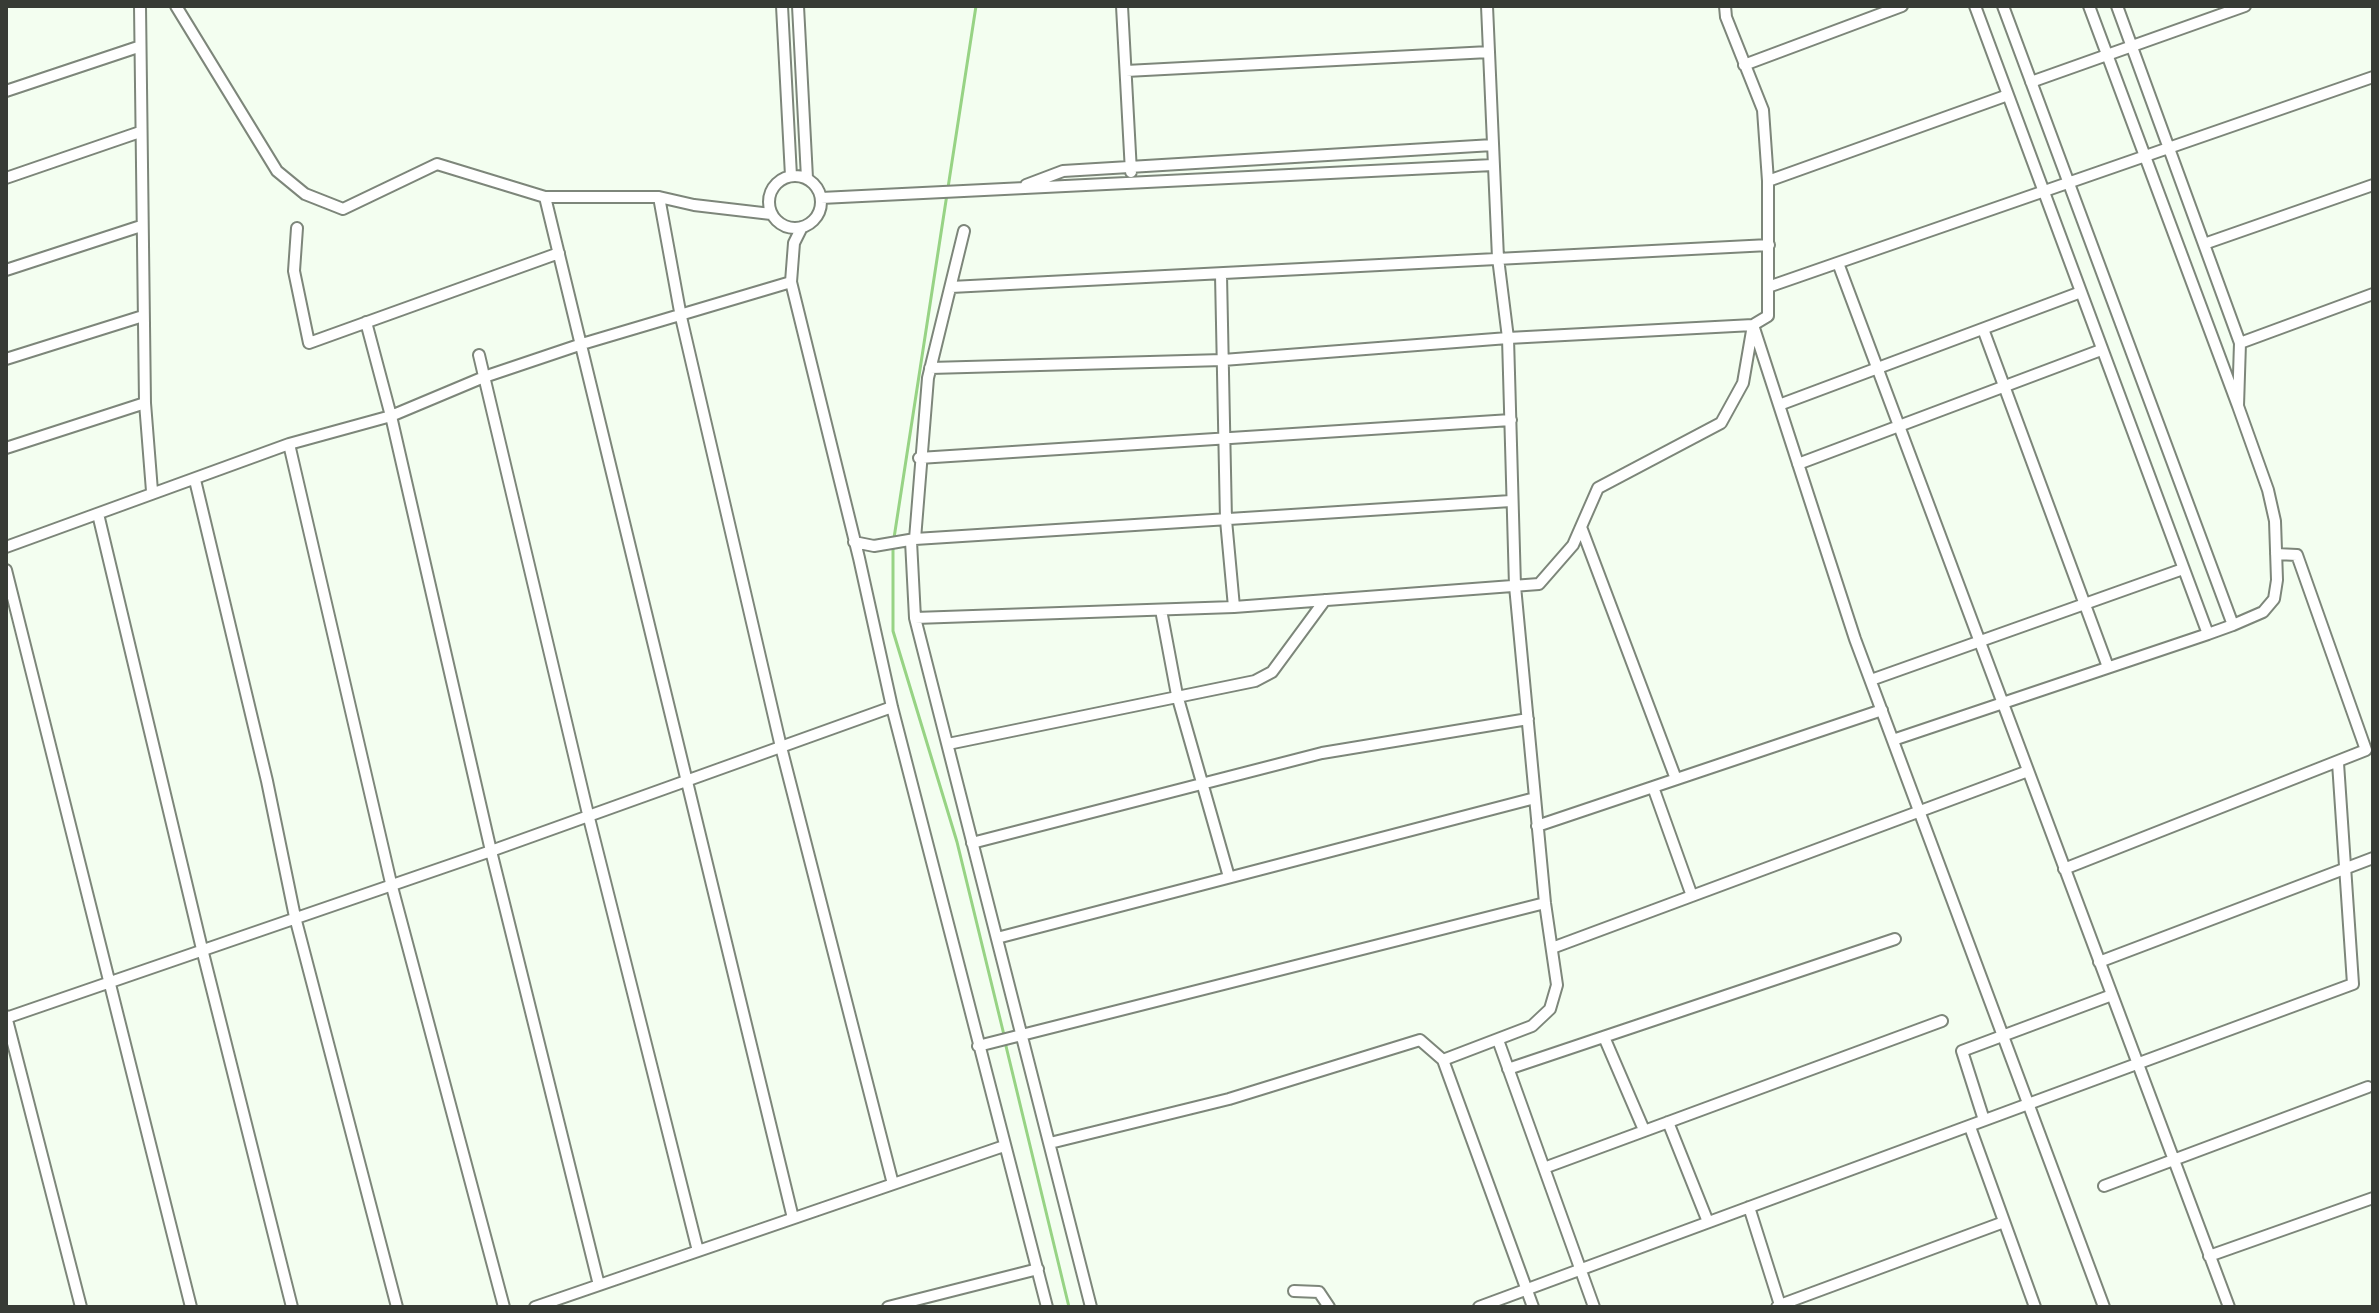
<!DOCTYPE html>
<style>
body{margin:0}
#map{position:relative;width:2379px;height:1313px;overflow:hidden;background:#f3fef0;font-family:"Roboto Condensed",sans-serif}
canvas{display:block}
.frame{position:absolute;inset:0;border:8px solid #373b35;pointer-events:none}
</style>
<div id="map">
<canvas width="2379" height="1313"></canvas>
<div class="frame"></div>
</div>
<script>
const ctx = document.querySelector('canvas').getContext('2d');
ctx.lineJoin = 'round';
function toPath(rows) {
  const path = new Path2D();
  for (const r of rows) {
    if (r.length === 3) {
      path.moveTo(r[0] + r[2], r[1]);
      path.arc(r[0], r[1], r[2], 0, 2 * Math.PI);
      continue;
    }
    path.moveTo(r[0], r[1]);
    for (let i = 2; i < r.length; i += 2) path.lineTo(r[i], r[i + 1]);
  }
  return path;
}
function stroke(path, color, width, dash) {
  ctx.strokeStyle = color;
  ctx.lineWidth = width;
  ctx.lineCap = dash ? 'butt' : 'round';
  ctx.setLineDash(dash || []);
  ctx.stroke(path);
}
const stream = toPath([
 [894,538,976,6],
 [893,546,893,631,957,842,1004,1035],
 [1005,1042,1069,1307]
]);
const minor = toPath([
 [140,6,145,403,152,491],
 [176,6,277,171,305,194,343,209,437,164,545,197,659,197,694,205,771,214],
 [782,6,791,176],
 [798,6,807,178],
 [1122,6,1131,172],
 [1975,6,2208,634,2233,625,2003,6],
 [2089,6,2238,406,2240,343,2117,6],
 [1744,65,1902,6],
 [1126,71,1489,52],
 [2031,82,2245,6],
 [6,91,138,47],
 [795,202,26],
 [6,178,140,132],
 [1768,181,2008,95],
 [1026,185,1063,171,1493,145],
 [545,197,793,1218],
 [659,197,681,317,781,747,893,1184],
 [821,198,1493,165],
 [802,227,794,243,791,282,859,558,892,707,1047,1307],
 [297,228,294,271,309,343,559,253],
 [2204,244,2373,185],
 [1838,263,2229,1307],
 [6,270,141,226],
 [1221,275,1226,520,1234,607],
 [951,287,1769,245],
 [1768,287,2373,77],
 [366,322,391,416,491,851,599,1285],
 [1983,329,2108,667],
 [2240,343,2373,294],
 [479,355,588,814,698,1251],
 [6,359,143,316],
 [930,368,1223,360,1508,338,1753,325,1855,639,2104,1307],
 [1779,405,2081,292],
 [289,444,391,883,504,1307],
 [6,448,145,403],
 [919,458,1511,420],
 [1798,464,2101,350],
 [195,480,267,781,295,917,397,1307],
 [98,514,202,949,292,1307],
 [1581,527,1676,779],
 [915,539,928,378,964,231],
 [911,541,915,618,1091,1307],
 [854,542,874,546,915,539,1511,501],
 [6,547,289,444,391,416,484,377,582,344,791,282],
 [6,570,191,1307],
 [1161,610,1177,695,1229,877],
 [915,618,1234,607,1539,584,1573,545,1598,488,1721,423,1743,383,1753,325,1768,316,1768,181,1763,110,1726,17,1725,6],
 [2233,625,2263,612,2274,599,2277,580,2275,521,2268,490,2238,406],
 [1871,680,2183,569],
 [1893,740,2208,634],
 [948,744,1255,681,1272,672,1325,600],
 [1653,787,1692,896],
 [1537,826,1882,710],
 [972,843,1322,753,1528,719],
 [2064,869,2366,750,2297,555,2276,554],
 [997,938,1535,798],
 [1552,948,2028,771],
 [2099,962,2373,858],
 [6,1016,81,1307],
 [6,1018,491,851,892,707],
 [1604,1037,1644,1130],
 [1498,1040,1594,1307],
 [978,1046,1545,903],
 [1443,1060,1533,1307],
 [1508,1069,1895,939],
 [1984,1120,1962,1051,2112,995],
 [1668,1122,1708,1222],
 [1970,1127,2035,1307],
 [1050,1143,1229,1099,1420,1040,1443,1060,1532,1026,1550,1009,1557,985,1545,903,1515,586,1508,338,1498,258,1487,6],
 [1544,1168,1942,1021],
 [2104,1186,2368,1087],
 [1749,1207,1780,1305,1777,1307],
 [2209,1256,2373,1198],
 [1294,1291,1319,1292,1329,1307],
 [1780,1305,2004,1222],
 [535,1307,1004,1146],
 [888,1307,1038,1269],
 [1479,1307,2353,984,2338,763]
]);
stroke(stream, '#97d384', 3);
stroke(minor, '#7d867a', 14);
stroke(minor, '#fff', 10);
</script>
